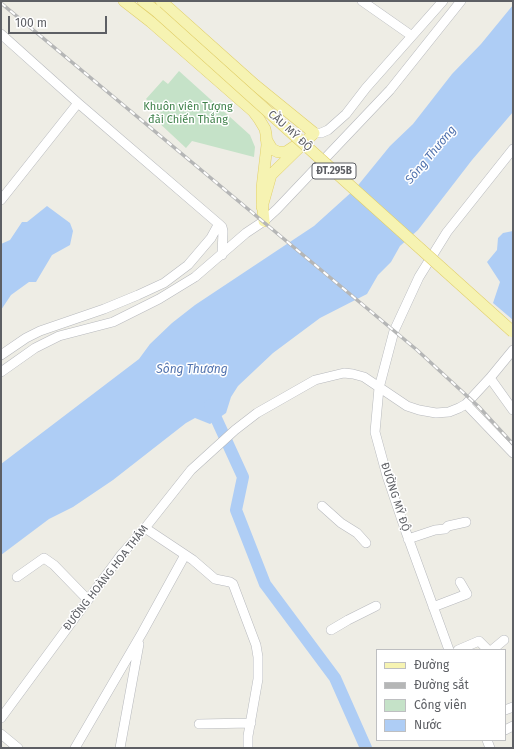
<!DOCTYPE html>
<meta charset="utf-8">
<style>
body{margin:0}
#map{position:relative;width:514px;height:749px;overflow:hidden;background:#eeede5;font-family:"Fira Sans",sans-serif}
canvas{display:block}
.frame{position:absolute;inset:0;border:2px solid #5d5f64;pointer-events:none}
.legend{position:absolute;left:376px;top:649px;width:130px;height:92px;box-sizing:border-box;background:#fff;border:1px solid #bebfc1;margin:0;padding:5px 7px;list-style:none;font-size:12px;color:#5d5f64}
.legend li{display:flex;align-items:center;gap:8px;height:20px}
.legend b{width:20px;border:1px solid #bebfc1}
.scale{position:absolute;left:8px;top:16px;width:99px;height:18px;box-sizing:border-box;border:2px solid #5d5f64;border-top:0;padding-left:5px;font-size:12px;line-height:14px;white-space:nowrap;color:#5d5f64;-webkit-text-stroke:3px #fff;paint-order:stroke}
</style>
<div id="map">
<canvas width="514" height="749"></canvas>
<div class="frame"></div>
<ul class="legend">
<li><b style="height:5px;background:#f6f3b2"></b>Đường</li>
<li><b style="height:5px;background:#b5b6b6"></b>Đường sắt</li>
<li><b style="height:11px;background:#c5e2c8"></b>Công viên</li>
<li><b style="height:11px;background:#aecdf5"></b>Nước</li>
</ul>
<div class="scale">100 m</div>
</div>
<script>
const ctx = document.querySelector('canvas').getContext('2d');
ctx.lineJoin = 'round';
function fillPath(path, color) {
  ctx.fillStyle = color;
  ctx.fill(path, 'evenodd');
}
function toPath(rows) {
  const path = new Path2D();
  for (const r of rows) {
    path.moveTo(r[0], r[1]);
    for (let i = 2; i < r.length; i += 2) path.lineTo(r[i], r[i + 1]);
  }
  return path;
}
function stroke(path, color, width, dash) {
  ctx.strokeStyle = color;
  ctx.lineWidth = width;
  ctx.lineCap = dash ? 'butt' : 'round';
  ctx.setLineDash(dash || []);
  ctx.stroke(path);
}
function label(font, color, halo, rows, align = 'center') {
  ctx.font = font + ' "Fira Sans",sans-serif';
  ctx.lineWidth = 3;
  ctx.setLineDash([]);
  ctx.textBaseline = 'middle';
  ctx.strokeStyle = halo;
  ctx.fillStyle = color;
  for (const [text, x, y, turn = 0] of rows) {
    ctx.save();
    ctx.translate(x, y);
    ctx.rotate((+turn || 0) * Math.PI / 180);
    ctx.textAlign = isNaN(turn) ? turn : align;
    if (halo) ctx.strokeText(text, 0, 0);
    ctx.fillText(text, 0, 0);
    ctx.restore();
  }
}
const green = toPath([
 [179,71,250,135,255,147,254,157,192,141,186,148,156,120,161,113,146,99,163,80,168,84]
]);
const water = toPath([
 [513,5,513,112,472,160,418,230,400,246,391,262,378,275,367,294,320,318,273,353,238,386,231,397,226,413,210,424,195,418,186,423,113,480,73,507,49,519,1,555,1,464,139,359,150,344,172,323,195,305,314,226,355,189,390,146,413,124,452,74,481,44],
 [47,206,70,223,73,231,70,245,52,255,36,282,29,282,11,295,1,310,1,244,10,240,22,222,27,222],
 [513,231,513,320,493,303,500,282,487,262,497,250,498,238,503,233]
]);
const river = toPath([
 [210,405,243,477,236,510,265,584,335,678,366,748]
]);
const minor = toPath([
 [362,1,412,36],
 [1,34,78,103,220,225],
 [314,133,321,133,328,130,346,114,366,88,443,1],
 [1,200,78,103],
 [1,355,26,338,40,331,104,309,138,295,164,283,188,265,211,238,217,227,220,225,222,227,223,231,222,255],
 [1,372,35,348,59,336,113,322,159,299,195,277,246,233,264,221,277,209,390,90,461,1],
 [490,378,513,410],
 [466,404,513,453],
 [322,506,341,523,357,533,366,543],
 [145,528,193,560,215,579,230,582,233,584,256,645,258,657,258,679,248,736,248,748],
 [408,539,435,530,445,529,448,526,466,522],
 [17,577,44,558,54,565,88,600],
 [433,607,467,594,460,582],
 [331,630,348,620,376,606],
 [449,650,406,532,387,476,375,432,379,388,394,331,419,277,447,232,513,149],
 [458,650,479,641,488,650],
 [492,650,504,640],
 [505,710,513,707],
 [1,718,121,555,145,528,191,470,235,430,257,413,315,380,344,373,353,374,364,377,407,406,419,410,436,413,449,412,459,408,466,404,490,378,513,350],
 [199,724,251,723],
 [505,730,513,726],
 [1,734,18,748],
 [487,740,490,748],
 [75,748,142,633,185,555],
 [120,748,139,644]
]);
const major = toPath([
 [124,1,151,22,253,111,259,119,265,129,266,134,267,145,262,188,262,200,264,221],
 [143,1,156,11],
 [161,1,255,85,314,133,271,175,262,207],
 [266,139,272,149,278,152,286,152,295,146]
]);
const rail = toPath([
 [1,3,417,350,479,407,513,444]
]);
const majorBridge = toPath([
 [156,11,513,332]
]);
const shields = [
 [334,171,44]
];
const shieldNames = [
 ["ĐT.295B",334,171]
];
const parkNames = [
 ["Khuôn viên Tượng",188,107],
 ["đài Chiến Thắng",188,120]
];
const streetNames = [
 ["CẦU MỸ ĐỘ",290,131,42],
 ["ĐƯỜNG MỸ ĐỘ",395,497,72],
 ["ĐƯỜNG HOÀNG HOA THÁM",106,578,-52]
];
const waterNames = [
 ["Sông Thương",431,155,-50],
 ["Sông Thương",192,370]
];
fillPath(green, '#c5e2c8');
fillPath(water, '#aecdf5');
stroke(river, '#aecdf5', 12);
stroke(minor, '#b7b9bd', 10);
stroke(major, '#e1cf6a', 12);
stroke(minor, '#fff', 9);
stroke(major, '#f6f3b2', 11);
stroke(rail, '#b5b6b6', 3.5);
stroke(rail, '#fff', 2, [6]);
stroke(majorBridge, '#e1cf6a', 12, []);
stroke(majorBridge, '#f6f3b2', 11);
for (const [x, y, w] of shields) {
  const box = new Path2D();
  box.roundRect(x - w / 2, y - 8, w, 16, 3);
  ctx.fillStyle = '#fff';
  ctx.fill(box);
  stroke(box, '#5d5f64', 1);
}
label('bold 10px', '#5d5f64', null, shieldNames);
label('11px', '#3f814a', '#fff', parkNames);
label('11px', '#5d5f64', '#fff', streetNames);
label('italic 12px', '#5072ae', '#fff', waterNames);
</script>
